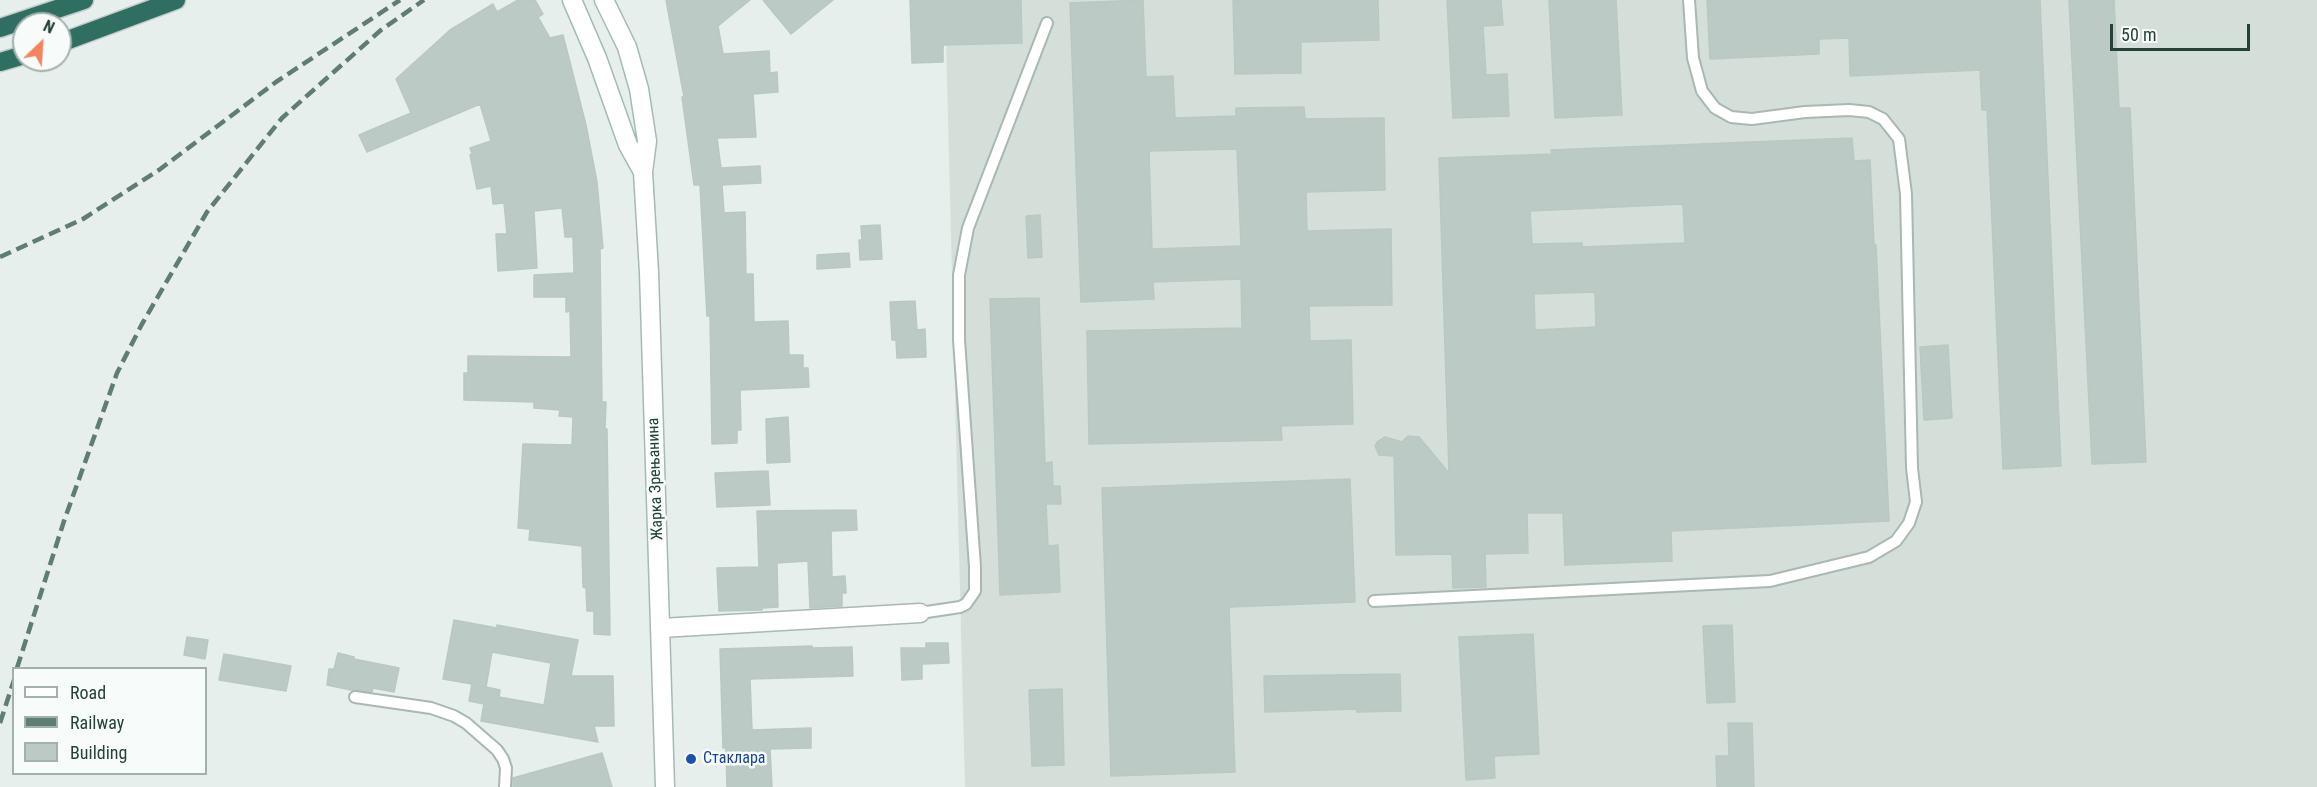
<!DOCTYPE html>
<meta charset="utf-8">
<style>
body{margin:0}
#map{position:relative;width:2317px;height:787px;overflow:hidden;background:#e6efeb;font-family:"Roboto Condensed",sans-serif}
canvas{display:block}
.legend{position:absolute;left:12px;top:667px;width:195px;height:108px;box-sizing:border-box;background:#f7fbf9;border:2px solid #a3b1ad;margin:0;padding:8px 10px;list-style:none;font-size:18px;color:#24423a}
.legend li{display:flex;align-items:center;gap:12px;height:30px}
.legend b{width:30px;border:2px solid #a3b1ad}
.north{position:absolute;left:12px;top:12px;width:60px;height:60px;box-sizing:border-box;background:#f7fbf9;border:2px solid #a3b1ad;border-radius:50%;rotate:25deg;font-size:16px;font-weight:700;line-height:24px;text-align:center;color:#24423a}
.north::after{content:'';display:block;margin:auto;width:21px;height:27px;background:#f4845f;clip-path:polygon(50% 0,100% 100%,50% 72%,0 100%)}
.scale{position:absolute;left:2110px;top:24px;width:140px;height:27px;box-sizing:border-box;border:3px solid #24423a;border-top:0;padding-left:8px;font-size:18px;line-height:21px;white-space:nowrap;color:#24423a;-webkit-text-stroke:4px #f7fbf9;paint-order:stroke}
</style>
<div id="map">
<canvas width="2317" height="787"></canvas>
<ul class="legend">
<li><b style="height:8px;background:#fff"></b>Road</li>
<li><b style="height:8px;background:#5f7d75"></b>Railway</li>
<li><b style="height:16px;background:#bbcac4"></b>Building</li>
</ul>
<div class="north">N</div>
<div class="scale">50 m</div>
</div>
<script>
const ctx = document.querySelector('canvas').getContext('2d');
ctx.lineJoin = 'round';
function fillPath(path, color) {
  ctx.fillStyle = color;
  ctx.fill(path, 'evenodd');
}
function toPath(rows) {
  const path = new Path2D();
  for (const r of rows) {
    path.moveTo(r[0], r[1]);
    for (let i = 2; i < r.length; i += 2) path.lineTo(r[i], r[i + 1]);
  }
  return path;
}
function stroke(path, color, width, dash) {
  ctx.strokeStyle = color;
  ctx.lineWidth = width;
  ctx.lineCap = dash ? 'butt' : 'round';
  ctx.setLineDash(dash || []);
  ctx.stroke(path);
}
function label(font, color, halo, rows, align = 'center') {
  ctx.font = font + ' "Roboto Condensed",sans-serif';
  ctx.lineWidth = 5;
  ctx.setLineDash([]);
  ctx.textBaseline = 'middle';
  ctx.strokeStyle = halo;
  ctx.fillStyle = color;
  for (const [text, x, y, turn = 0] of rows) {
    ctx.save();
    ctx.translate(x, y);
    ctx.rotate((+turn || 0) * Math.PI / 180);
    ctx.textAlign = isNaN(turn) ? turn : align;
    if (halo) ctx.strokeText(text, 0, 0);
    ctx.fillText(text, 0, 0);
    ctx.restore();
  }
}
const built = toPath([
 [945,0,2317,0,2317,787,965,787]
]);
const building = toPath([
 [518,0,535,0,543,14,538,17,550,38,563,35,586,125,597,182,603,248,600,249,602,402,606,402,605,429,607,429,610,635,594,634,594,611,587,611,586,588,583,587,582,546,529,540,530,529,518,528,523,444,572,445,573,417,559,416,560,410,534,408,534,402,464,400,464,373,468,373,468,356,571,357,570,311,566,312,566,297,534,297,534,275,574,273,573,237,565,237,562,208,534,211,537,268,498,271,496,234,507,234,504,203,493,204,491,186,477,189,470,155,472,154,470,148,491,141,480,104,367,152,359,135,411,113,396,79,450,30,493,4,497,12,518,0],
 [666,0,750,0,718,26,723,54,769,51,770,73,777,72,778,92,753,94,756,137,717,138,721,168,760,166,761,183,722,185,724,213,745,212,746,274,753,274,754,322,788,321,789,355,803,355,803,368,808,368,809,387,740,390,741,430,737,430,737,443,712,444,710,316,707,316,700,185,694,185,682,97,684,97,666,0],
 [763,0,833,0,791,34,763,0],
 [910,0,1021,0,1022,43,943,45,943,62,912,63,910,0],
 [1143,0,1146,77,1173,76,1175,118,1236,116,1236,108,1304,107,1305,119,1384,118,1385,190,1306,192,1307,231,1391,229,1392,305,1309,306,1310,341,1351,340,1353,424,1281,426,1282,440,1089,444,1087,331,1242,328,1241,279,1153,282,1154,299,1081,302,1070,3,1143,0],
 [1237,149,1241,246,1152,249,1149,151,1237,149],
 [1233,0,1378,0,1379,40,1301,42,1301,73,1235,74,1233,0],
 [1447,0,1501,0,1503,25,1483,26,1486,75,1507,74,1509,116,1453,118,1447,0],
 [1549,0,1616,0,1622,115,1555,118,1549,0],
 [1707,0,2040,0,2061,466,2003,469,1987,110,1982,110,1980,70,1850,76,1849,38,1819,39,1819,54,1710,59,1707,0],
 [2069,0,2114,0,2119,108,2130,108,2146,462,2092,464,2069,0],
 [1852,138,1854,161,1870,160,1874,245,1876,245,1889,521,1671,531,1672,561,1565,565,1563,513,1527,513,1528,553,1485,554,1486,587,1453,588,1452,554,1396,555,1394,456,1379,455,1375,446,1377,442,1385,437,1402,442,1408,436,1419,437,1449,473,1439,158,1552,154,1551,150,1852,138],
 [1683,204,1685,243,1582,247,1582,243,1532,244,1530,211,1683,204],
 [1595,292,1596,327,1535,330,1534,294,1595,292],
 [1040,215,1042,257,1028,258,1026,216,1040,215],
 [880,225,882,259,860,260,859,240,862,240,861,226,880,225],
 [849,253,850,267,817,269,817,255,849,253],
 [1039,298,1045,463,1052,462,1053,486,1060,486,1061,504,1046,504,1048,546,1058,545,1060,592,1000,595,990,299,1039,298],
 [915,301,917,330,925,329,926,357,897,358,896,340,892,340,890,302,915,301],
 [1948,345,1952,418,1924,420,1920,347,1948,345],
 [788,417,790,462,767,463,766,419,788,417],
 [768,471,770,505,717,507,715,473,768,471],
 [1350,479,1355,602,1229,607,1235,772,1111,776,1102,488,1350,479],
 [856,510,857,530,831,531,832,577,845,576,846,593,842,593,842,606,810,608,808,561,777,563,778,607,762,608,762,610,719,611,717,568,759,567,757,511,856,510],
 [454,620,497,628,497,625,578,640,571,676,613,676,614,726,594,726,598,742,481,721,484,704,469,701,472,684,443,679,454,620],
 [492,652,551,663,544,705,499,697,500,690,472,684,486,687,492,652],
 [1732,625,1735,702,1707,703,1703,626,1732,625],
 [1533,634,1539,754,1494,756,1495,778,1466,780,1459,637,1533,634],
 [187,637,208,640,205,659,184,655,187,637],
 [926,643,948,643,949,663,922,664,922,679,902,680,901,648,926,648,926,643],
 [812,646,812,648,852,647,853,676,750,679,752,730,811,728,811,748,770,749,772,787,727,787,726,748,723,748,720,649,812,646],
 [338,653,354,657,354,659,399,668,394,692,373,688,372,692,351,690,327,685,329,669,334,669,338,653],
 [224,654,291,666,286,691,219,680,224,654],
 [1400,674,1401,711,1357,712,1356,709,1265,712,1264,676,1400,674],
 [1062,689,1064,765,1032,766,1029,690,1062,689],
 [1728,723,1752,723,1754,787,1717,787,1716,756,1729,756,1728,723],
 [602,753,612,787,513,787,513,778,602,753]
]);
const lane = toPath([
 [1374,601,1770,581,1869,557,1896,541,1909,523,1916,502,1912,468,1906,194,1899,139,1883,119,1869,112,1849,110,1805,112,1752,119,1731,117,1715,108,1702,91,1693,58,1689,0],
 [920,613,960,607,966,604,975,591,975,567,959,340,959,275,968,228,1047,23],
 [355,697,431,708,454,716,466,723,497,750,503,759,506,768,505,787]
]);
const street = toPath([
 [661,628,920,613]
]);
const secondary = toPath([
 [572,0,597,58,628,145,643,172],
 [604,0,627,47,639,89,647,141,643,172,649,272,665,787]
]);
const highway = toPath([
 [0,28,84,0],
 [60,43,176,0],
 [0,62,24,55]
]);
const rail = toPath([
 [0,257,83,219,159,170,276,82,400,0],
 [17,668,64,521,117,373,142,324,207,212,282,118,381,30,424,0],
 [0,723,14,680]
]);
const markers = [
 [691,759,6,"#1a4fb4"]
];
const streetNames = [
 ["Жарка Зрењанина",656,479,-92]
];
const transitNames = [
 ["Стаклара",703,759]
];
fillPath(built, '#d4dfda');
fillPath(building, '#bbcac4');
stroke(building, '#b8c9c2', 1.5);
stroke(lane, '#a8b8b2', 14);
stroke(street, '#a8b8b2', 21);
stroke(secondary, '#a4bbb3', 21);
stroke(highway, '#c2cac8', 21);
stroke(lane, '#fff', 10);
stroke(street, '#fff', 18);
stroke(secondary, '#fff', 18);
stroke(highway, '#2f6f62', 18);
stroke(rail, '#5f7d75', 4.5, [12, 6]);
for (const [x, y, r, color] of markers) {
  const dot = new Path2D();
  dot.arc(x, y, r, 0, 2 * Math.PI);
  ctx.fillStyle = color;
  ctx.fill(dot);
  stroke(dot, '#f7fbf9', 2);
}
label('16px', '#24423a', '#f7fbf9', streetNames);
label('16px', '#164399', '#f7fbf9', transitNames, 'left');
</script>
